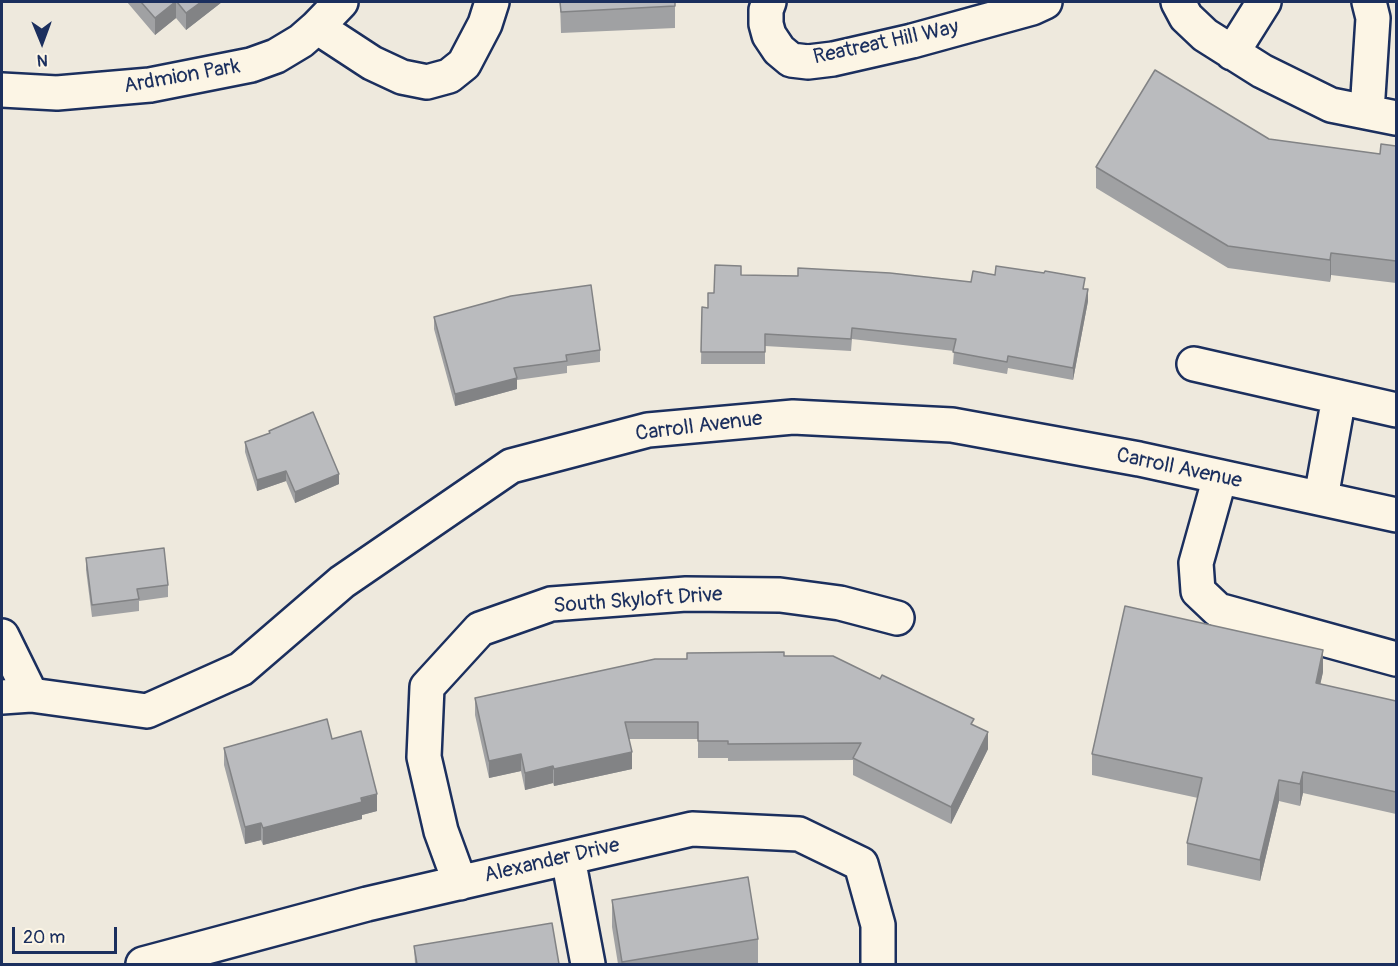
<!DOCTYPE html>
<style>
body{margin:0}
#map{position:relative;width:1398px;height:966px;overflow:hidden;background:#eee9dd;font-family:Pangolin,sans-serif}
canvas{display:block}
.frame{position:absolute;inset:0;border:3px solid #1b2f5e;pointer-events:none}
.north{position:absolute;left:12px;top:12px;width:60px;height:60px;-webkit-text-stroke:4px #fcf5e5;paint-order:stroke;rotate:179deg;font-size:16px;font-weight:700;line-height:24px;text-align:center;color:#1b2f5e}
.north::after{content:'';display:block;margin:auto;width:21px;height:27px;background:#1b2f5e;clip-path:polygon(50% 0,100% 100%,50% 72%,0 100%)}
.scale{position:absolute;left:12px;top:927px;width:105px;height:27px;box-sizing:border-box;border:3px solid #1b2f5e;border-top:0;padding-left:8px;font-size:18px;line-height:21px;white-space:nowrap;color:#1b2f5e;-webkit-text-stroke:4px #fcf5e5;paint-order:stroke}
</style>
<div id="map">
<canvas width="1398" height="966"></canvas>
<div class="frame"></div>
<div class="north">N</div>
<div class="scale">20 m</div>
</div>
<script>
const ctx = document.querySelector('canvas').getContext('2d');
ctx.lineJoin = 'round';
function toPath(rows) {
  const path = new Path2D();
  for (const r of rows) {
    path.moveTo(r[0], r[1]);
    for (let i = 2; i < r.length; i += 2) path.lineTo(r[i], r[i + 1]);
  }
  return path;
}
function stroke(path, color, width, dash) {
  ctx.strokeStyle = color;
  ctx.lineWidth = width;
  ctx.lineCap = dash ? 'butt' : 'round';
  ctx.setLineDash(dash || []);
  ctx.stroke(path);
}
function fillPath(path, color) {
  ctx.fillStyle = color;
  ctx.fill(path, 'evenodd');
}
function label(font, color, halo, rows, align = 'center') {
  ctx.font = font + ' Pangolin,sans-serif';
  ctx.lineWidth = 5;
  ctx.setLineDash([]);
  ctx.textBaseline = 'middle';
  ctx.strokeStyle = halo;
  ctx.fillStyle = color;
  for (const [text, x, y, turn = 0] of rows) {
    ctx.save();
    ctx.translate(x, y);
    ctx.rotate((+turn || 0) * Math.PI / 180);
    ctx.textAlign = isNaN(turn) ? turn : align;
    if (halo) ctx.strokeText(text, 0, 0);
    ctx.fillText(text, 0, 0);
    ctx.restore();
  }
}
const minor = toPath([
 [769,2,766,10,766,24,769,35,779,50,791,60,808,62,833,59,912,41,1032,8,1045,2],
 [1178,2,1186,17,1205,35,1262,71,1331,105,1396,118],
 [317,27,372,63,402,77,427,82,449,76,464,64,485,24,492,2],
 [1232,53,1264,2],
 [2,90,57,93,150,85,251,65,276,56,301,41,317,27,341,2],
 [1367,112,1373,18,1369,2],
 [1194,364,1396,410],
 [1220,477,1196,563,1198,591,1218,610,1396,659],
 [1321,498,1339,397],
 [2,636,31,695],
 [2,697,31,695,147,711,241,669,342,582,511,466,648,430,793,417,952,425,1139,459,1396,515],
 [568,858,588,964],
 [460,883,441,831,424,757,427,687,480,629,551,604,686,594,780,595,840,603,897,618],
 [143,964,367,904,692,829,799,834,861,864,878,925,878,964]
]);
const wall = toPath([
 [127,2,222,2,186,30,176,18,155,35],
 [560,2,675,2,675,28,561,33],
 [1269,139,1380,154,1396,146,1396,283,1331,275,1330,282,1228,268,1096,188,1096,167],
 [741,275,971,282,995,275,1085,289,1088,301,1073,380,1008,368,1007,374,953,364,954,351,852,339,851,351,765,346,765,364,701,364,702,307,708,308,714,293],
 [434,317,600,350,600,362,567,366,567,373,517,380,517,389,455,406,434,329],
 [269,431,339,484,295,503,286,481,257,491,245,452,245,442,269,434],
 [86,558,168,585,168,597,139,601,139,611,92,617,86,570],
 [784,656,974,725,988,749,951,824,853,775,853,760,728,761,728,758,698,758,698,739,629,739,632,769,554,786,553,783,525,790,521,771,489,778,475,715,475,698,687,659],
 [1323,672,1320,684,1396,701,1396,814,1303,793,1300,806,1279,801,1260,881,1187,865,1187,843,1198,798,1092,775,1092,754],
 [332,739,377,811,362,815,362,819,263,845,261,840,245,844,224,765,224,748],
 [612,900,758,939,758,964,618,964,612,927],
 [414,946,559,964,415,964]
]);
const shadedWall = toPath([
 [175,2,176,2,176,18,155,35,155,18],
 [201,2,222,2,186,30,186,13],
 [1331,253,1331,275,1330,282,1330,260],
 [1088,289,1088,301,1073,380,1073,368],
 [517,378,517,389,455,406,455,394],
 [286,471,286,481,257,491,257,480],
 [339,474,339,484,295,503,295,492],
 [1323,650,1323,672,1316,704,1316,683],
 [988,732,988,749,951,824,951,807],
 [632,752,632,769,554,786,554,769],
 [521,754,521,771,489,778,489,761],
 [553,766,553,783,525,790,525,773],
 [1303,772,1303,793,1300,806,1300,784],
 [1279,780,1279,801,1260,881,1260,860],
 [377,794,377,811,362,815,362,819,263,845,263,828],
 [261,823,261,840,245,844,245,827]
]);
const building = toPath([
 [141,2,175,2,155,18,141,2],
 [177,2,201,2,186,13,177,2],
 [560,2,675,2,675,6,561,12,560,2],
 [1155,70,1269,139,1380,154,1381,144,1396,146,1396,261,1331,253,1330,260,1228,246,1096,167,1155,70],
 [715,265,741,266,741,275,798,276,798,268,890,273,971,282,973,271,995,275,996,266,1044,273,1045,271,1085,278,1083,289,1088,289,1073,368,1008,356,1007,362,953,352,956,339,852,328,851,339,765,334,765,352,701,352,702,307,708,308,708,293,714,293,715,265],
 [591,285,600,350,566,355,567,361,514,368,517,378,455,394,434,317,511,296,591,285],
 [313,412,339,474,295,492,286,471,257,480,245,442,270,433,269,431,313,412],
 [164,548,168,585,137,589,139,599,92,605,86,558,164,548],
 [1125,606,1323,650,1316,683,1396,701,1396,792,1303,772,1300,784,1279,780,1260,860,1187,843,1202,778,1092,754,1125,606],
 [784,652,784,656,833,656,880,679,882,675,974,719,971,724,988,732,951,807,853,758,861,743,728,744,728,741,698,741,698,722,625,722,632,752,554,769,553,766,525,773,521,754,489,761,475,698,655,659,687,659,687,653,784,652],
 [327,719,332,739,361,731,377,794,361,798,362,802,263,828,261,823,245,827,224,748,327,719],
 [748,877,758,939,622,962,612,900,748,877],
 [552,923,559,964,417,964,414,946,552,923]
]);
const streetNames = [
 ["Reatreat Hill Way",886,43,-12],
 ["Ardmion Park",182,77,-10],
 ["Carroll Avenue",699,427,-7],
 ["Carroll Avenue",1179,469,12],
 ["South Skyloft Drive",638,601,-4],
 ["Alexander Drive",552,861,-13]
];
stroke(minor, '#1b2f5e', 38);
stroke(minor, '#fcf5e5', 33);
fillPath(wall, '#a0a1a3');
fillPath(shadedWall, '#828385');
fillPath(building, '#babbbe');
stroke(building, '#828385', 1.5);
label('21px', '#1b2f5e', '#fcf5e5', streetNames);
</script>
